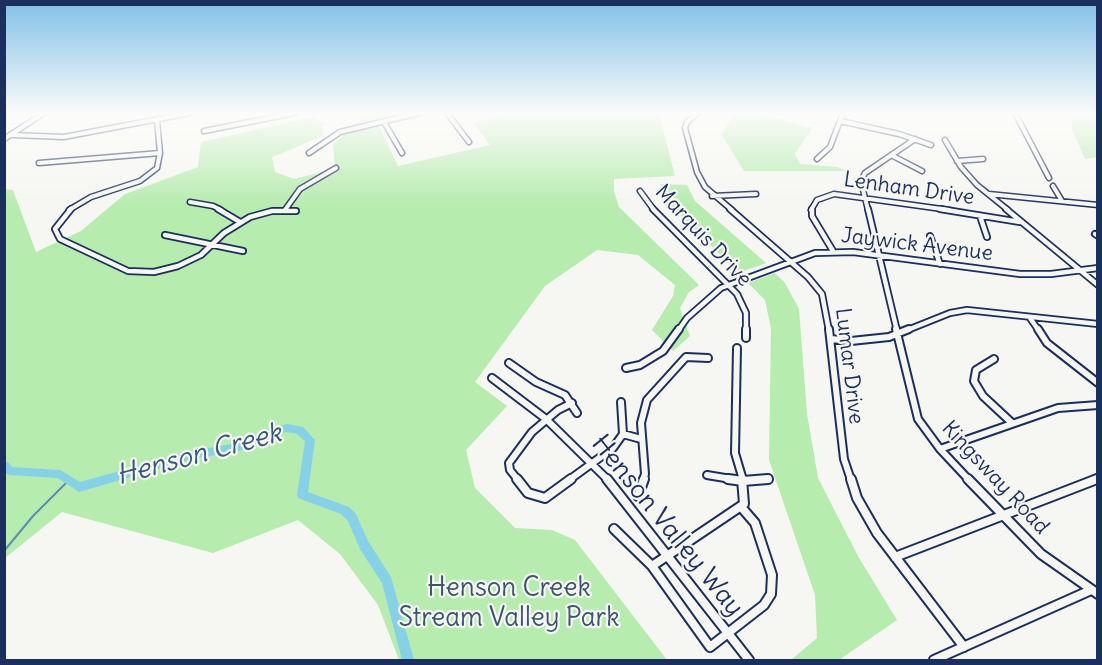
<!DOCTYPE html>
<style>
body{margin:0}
#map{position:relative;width:1102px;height:665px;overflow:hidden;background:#f6f6f2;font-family:Delius,sans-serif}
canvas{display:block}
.frame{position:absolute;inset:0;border:6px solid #1b2f5e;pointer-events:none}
</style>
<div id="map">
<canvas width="1102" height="665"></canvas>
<div class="frame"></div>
</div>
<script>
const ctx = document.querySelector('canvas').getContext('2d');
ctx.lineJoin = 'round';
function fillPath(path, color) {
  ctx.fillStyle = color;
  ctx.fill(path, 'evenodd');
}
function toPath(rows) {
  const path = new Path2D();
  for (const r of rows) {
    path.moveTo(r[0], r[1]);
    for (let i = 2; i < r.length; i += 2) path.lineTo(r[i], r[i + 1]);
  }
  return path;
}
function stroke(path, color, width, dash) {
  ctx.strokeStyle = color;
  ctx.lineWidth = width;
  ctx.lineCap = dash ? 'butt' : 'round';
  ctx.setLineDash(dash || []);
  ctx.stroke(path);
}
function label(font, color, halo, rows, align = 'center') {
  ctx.font = font + ' Delius,sans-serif';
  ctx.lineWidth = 4.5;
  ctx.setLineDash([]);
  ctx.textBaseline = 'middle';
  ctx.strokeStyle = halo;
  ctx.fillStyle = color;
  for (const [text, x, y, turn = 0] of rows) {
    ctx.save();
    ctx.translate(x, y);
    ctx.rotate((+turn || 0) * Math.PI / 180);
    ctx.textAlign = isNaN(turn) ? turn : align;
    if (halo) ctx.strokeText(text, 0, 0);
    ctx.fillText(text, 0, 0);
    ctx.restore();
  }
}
const green = toPath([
 [345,113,430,113,429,116,379,126,398,166,490,145,474,123,509,113,656,113,660,117,675,176,614,179,614,191,619,207,699,285,689,292,680,308,690,336,673,351,652,330,673,296,675,285,638,255,597,250,545,286,475,382,507,406,466,450,475,488,515,528,552,530,575,540,667,660,399,660,378,605,340,554,298,520,213,553,62,512,5,558,4,189,13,190,36,252,81,231,125,194,198,167,201,142,313,117,322,123,323,136,272,157,275,172,294,179,335,169,333,144,360,121,358,115],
 [734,113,757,113,812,128,795,154,800,164,837,167,846,171,744,171,722,135],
 [1071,113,1097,113,1097,157,1085,159,1072,129],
 [660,184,687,185,695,201,766,263,738,273,669,203],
 [775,273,785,283,799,309,807,414,818,478,859,558,897,620,839,660,791,660,817,638,815,595,769,460,771,328,765,300,748,283]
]);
const stream = toPath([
 [4,551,33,516,68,481]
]);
const river = toPath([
 [287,424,303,427,315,440,308,492,349,507,356,514,368,541,391,577,414,660,402,660,382,583,360,549,348,521,341,514,298,498,297,495,305,441,297,434,287,432,277,434,244,450,192,459,79,492,58,478,9,475,4,473,4,461,8,462,12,467,60,470,80,482,192,451,242,442,272,427,287,424]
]);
const minorFar3 = toPath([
 [447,113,469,142],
 [697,113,687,122,685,128,697,172,705,187,732,210],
 [1015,113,1049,178],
 [840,121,899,134,931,145],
 [384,122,402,153],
 [204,131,295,113],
 [13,135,64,137,190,113],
 [4,139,44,113],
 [945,140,961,167,977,185,1008,210],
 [309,153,340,132,419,113],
 [891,155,922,171],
 [817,159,830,147,843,113],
 [957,161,983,159],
 [39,163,160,153],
 [861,181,865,173,915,139],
 [862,186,868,210],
 [1053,186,1062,201],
 [640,191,654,210],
 [989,194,1098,205],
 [712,196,756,194],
 [190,202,213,206,221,210],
 [69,210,91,197,140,181,157,168,160,153,157,120],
 [285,210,300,189,336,168],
 [811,210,817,200,834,194,949,210]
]);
const minorFar2 = toPath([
 [71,209,55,229,60,239,128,271,154,272,178,266,201,255,224,233,250,217,272,211,296,211],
 [218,209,240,222],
 [653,209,737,294,746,313,746,331],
 [730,209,808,277,822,294,829,331],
 [812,209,812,216,833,251],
 [868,209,897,331],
 [940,209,1020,222],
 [1006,209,1098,285],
 [980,216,987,237],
 [1095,234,1098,236],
 [165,235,243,251],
 [930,236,940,264],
 [1030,318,1039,331],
 [678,331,687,318,721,288,815,253,853,252,1020,274,1051,274,1098,268],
 [905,331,950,313,967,310,1098,324]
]);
const minorFar1 = toPath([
 [746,329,746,338],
 [829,329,844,459,851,480],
 [896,329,918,419,940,449,969,480],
 [1038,329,1047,343,1098,383],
 [831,339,851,341,889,337,909,329],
 [737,348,735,453,743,480],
 [994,359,976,370,974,381,983,396,1012,423],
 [509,363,536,382,565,395,577,413],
 [626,368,640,365,663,351,679,329],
 [492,378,546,419,608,480],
 [623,434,641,439],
 [940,449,1058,408,1098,405],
 [707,475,737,480],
 [518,480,510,470,509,463,532,432,558,410,572,403],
 [569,480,613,448,623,434,621,402],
 [643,480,645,474,641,423,647,400,686,357,708,358],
 [755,480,768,479],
 [1093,480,1098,478]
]);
const minor = toPath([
 [517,479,528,493,545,498,571,479],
 [607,479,749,660],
 [728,479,743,481,768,479],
 [851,479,857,498,877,533,964,647],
 [968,479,1041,554,1098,594],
 [638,496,644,479],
 [614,529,652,566,710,647,764,605,771,594,772,575,755,523,742,508],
 [895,557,1097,479],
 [652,566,744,504,742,479],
 [934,660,1091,590]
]);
const streetNames = [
 ["Lenham Drive",909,189,8],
 ["Marquis Drive",703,236,47],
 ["Jaywick Avenue",917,245,7],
 ["Lumar Drive",849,366,83],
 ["Kingsway Road",995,478,47]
];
const nearStreetnames = [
 ["Henson Valley Way",667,526,51]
];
const nearParknames = [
 ["Henson Creek",509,589],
 ["Stream Valley Park",509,619]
];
const nearWaternames = [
 ["Henson Creek",199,455,-15]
];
fillPath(green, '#b6ecae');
stroke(stream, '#5c90b1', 2);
fillPath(river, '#87d1e8');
stroke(minorFar3, '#1b2f5e', 7);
stroke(minorFar2, '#1b2f5e', 8);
stroke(minorFar1, '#1b2f5e', 10);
stroke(minor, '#1b2f5e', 12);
stroke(minorFar3, '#f6f6f2', 4);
stroke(minorFar2, '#f6f6f2', 4.5);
stroke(minorFar1, '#f6f6f2', 6);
stroke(minor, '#f6f6f2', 8);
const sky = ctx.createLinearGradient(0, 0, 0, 206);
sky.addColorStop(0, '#81c0e8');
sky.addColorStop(0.55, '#fbfbf9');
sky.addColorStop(1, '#fbfbf900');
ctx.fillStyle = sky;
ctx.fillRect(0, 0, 1102, 206);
label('21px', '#1b2f5e', '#f6f6f2', streetNames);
label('26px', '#1b2f5e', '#f6f6f2', nearStreetnames);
label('26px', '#3a556e', '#f6f6f2', nearParknames);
label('italic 27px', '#365880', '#f6f6f2', nearWaternames);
</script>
